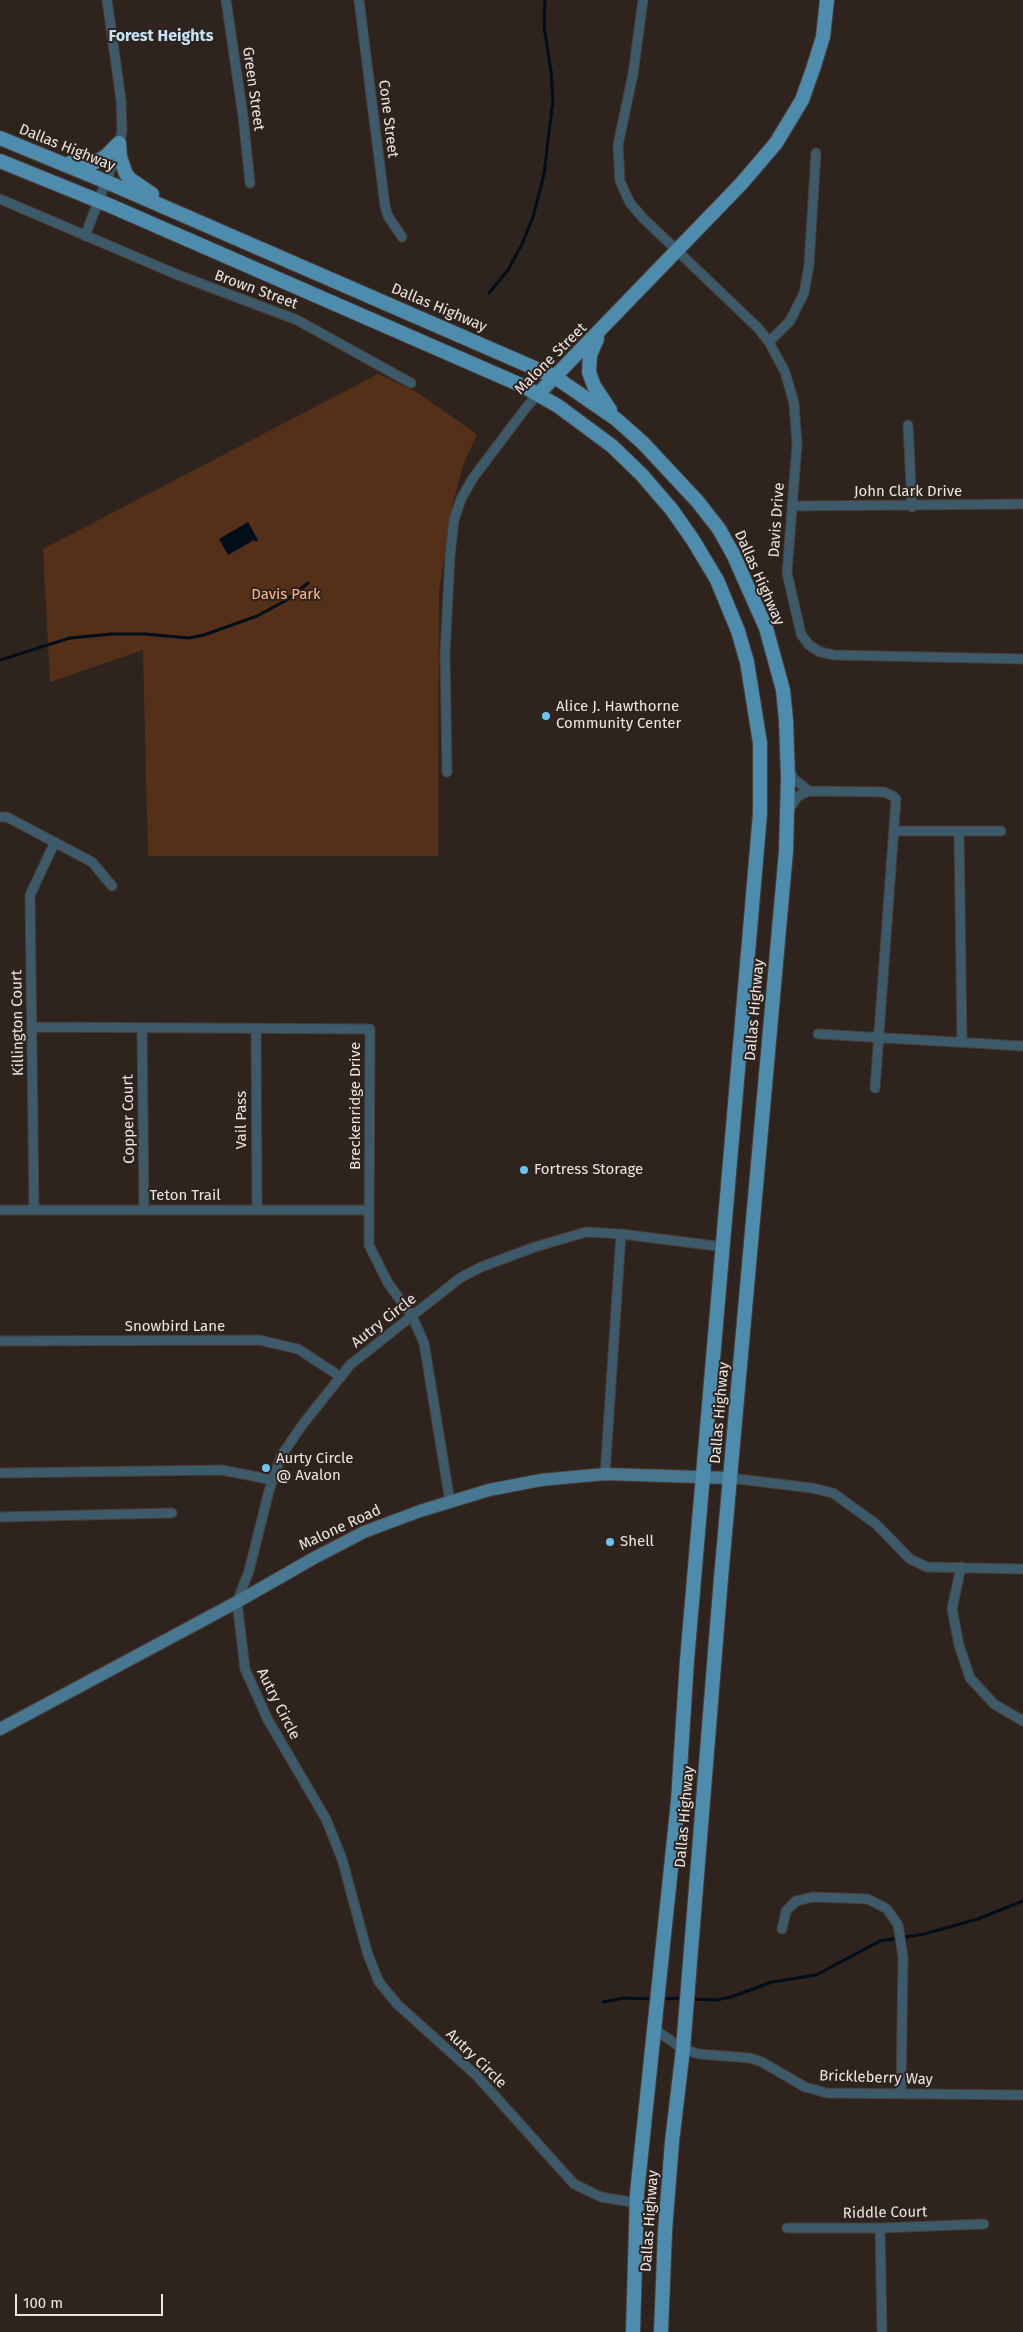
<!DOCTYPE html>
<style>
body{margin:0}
#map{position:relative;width:1023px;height:2332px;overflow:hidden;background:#2f231d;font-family:"Fira Sans",sans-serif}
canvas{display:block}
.scale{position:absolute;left:15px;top:2294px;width:148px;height:22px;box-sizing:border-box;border:2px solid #ede5e1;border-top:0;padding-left:6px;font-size:15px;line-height:18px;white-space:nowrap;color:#ede5e1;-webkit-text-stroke:4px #2f231d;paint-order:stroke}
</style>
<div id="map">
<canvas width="1023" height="2332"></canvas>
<div class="scale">100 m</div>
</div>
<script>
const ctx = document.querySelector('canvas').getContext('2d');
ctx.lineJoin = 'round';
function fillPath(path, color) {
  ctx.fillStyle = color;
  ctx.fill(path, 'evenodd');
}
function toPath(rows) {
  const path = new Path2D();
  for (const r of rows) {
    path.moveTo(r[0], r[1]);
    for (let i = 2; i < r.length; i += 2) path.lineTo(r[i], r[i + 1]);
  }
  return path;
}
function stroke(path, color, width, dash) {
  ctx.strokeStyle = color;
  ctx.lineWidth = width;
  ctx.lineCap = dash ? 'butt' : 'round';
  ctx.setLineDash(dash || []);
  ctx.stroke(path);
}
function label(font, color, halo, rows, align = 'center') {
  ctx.font = font + ' "Fira Sans",sans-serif';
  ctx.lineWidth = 4;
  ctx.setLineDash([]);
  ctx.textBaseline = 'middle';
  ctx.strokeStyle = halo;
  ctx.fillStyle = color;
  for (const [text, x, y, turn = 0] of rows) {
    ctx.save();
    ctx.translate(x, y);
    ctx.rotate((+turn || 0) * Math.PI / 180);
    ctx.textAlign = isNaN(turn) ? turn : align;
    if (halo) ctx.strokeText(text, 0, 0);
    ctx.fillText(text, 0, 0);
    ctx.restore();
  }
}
const green = toPath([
 [378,374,415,391,477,434,464,463,453,503,439,590,438,856,148,856,143,650,50,682,43,549]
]);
const water = toPath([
 [248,522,258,540,256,542,254,540,228,555,219,539]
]);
const stream = toPath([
 [489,293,508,270,522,244,533,217,544,174,553,100,551,71,544,27,545,0],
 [0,660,70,638,112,634,145,634,189,638,204,635,257,616,285,601,308,583],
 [661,1999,684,1998],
 [691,1999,716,2000,731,1997,772,1982,816,1975,880,1941,924,1934,978,1919,1023,1901],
 [603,2002,624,1998,654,1999]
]);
const street = toPath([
 [226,0,243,116,250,183],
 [359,0,385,206,388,216,402,237],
 [643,0,633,74,618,145,620,181,630,203,643,218,758,328,769,342,785,372,794,403,797,444,787,573,801,634,809,645,820,652,834,655,1023,659],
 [0,199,178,275,297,320,411,383],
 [85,236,116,155,122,132,121,100,107,0],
 [769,342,790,321,804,293,809,265,816,153],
 [908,425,912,507],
 [792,506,1023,504],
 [789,770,794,779,809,791],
 [447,772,445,655,450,555,454,520,461,499,473,478,525,409,538,394],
 [788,811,798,796,809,791,884,792,893,796,896,799,875,1088],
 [0,817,7,817,92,862,112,886],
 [894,831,1001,831],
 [959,831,962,1042],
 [32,1027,370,1029,369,1245,388,1283,412,1316,424,1343,450,1502],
 [142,1029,144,1210],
 [256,1029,257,1210],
 [818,1034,1023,1046],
 [34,1209,30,895,55,842],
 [0,1210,369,1210],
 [0,1341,259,1340,298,1349,341,1377],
 [0,1473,222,1470,273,1480],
 [605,1474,621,1234],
 [730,1478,812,1488,833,1493,876,1524,910,1559,927,1567,1023,1569],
 [0,1517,172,1513],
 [961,1567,952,1609,959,1645,970,1678,994,1704,1023,1721],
 [782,1929,786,1911,796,1901,813,1897,868,1899,887,1909,898,1925,903,1957,901,2093],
 [654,2029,683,2049,699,2054,750,2058,762,2062,805,2087,827,2093,1023,2095],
 [637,2203,601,2197,574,2184,477,2076,397,2004,379,1982,368,1955,342,1859,326,1819,268,1720,245,1669,237,1602,249,1571,269,1491,281,1456,303,1424,350,1365,460,1278,481,1267,535,1247,586,1232,621,1234,724,1247],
 [787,2228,880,2228,984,2224],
 [880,2228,882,2332]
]);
const secondary = toPath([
 [0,1729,237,1602,314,1558,364,1532,420,1511,489,1490,541,1480,605,1474,730,1478]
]);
const primary = toPath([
 [0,138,107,182,555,377,616,419,643,443,698,502,719,529,733,554,766,628,783,690,786,720,788,778,786,851,721,1578,683,2049,672,2142,665,2231,661,2332],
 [119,143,120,157,126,174,130,179,152,194],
 [0,161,111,206,523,386,558,406,612,446,642,475,672,510,693,540,717,580,738,631,747,662,760,743,760,814,687,1660,678,1801,637,2193,633,2332],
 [70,163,93,163,105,157,119,143],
 [597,339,590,355,589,372,594,386,610,410],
 [538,394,741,184,776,143,802,100,813,69,823,37,827,0]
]);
const markers = [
 [546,716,5,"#6bc3f2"],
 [524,1170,5,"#6bc3f2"],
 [266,1468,5,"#6bc3f2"],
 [610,1542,5,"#6bc3f2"]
];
const streetNames = [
 ["Green Street",253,89,82],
 ["Cone Street",388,119,83],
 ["Dallas Highway",67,148,22],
 ["Brown Street",256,290,20],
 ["Dallas Highway",439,308,23],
 ["Malone Street",551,359,-45],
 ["John Clark Drive",908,492],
 ["Davis Drive",777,520,-86],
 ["Dallas Highway",759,578,66],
 ["Dallas Highway",755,1010,-85],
 ["Killington Court",18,1023,-91],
 ["Breckenridge Drive",356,1106,-90],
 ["Copper Court",129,1119,-91],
 ["Vail Pass",242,1120,-90],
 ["Teton Trail",185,1196],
 ["Autry Circle",384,1321,-38],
 ["Snowbird Lane",175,1327],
 ["Dallas Highway",720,1413,-85],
 ["Malone Road",340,1528,-25],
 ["Autry Circle",278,1704,63],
 ["Dallas Highway",685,1817,-85],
 ["Autry Circle",476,2059,44],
 ["Brickleberry Way",876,2078,2],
 ["Riddle Court",885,2213,-1],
 ["Dallas Highway",650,2221,-86]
];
const parkNames = [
 ["Davis Park",286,595]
];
const poiNames = [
 ["Alice J. Hawthorne",556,707],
 ["Community Center",556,724],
 ["Fortress Storage",534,1170],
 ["Aurty Circle",276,1459],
 ["@ Avalon",276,1476],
 ["Shell",620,1542]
];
const neighbourhoodNames = [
 ["Forest Heights",161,37]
];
fillPath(green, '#543019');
fillPath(water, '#000e1a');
stroke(stream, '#000e1a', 3);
stroke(street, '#4a3e38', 11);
stroke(secondary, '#4a3e38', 14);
stroke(primary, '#4a3e38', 16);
stroke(street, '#3d5a6a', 9);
stroke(secondary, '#477791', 12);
stroke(primary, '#4e8cae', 14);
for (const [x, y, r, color] of markers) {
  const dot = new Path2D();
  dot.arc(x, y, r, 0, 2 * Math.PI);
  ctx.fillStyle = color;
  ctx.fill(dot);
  stroke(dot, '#2f231d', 2);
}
label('15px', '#ede5e1', '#2f231d', streetNames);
label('15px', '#ffb78b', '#2f231d', parkNames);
label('15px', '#ede5e1', '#2f231d', poiNames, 'left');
label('bold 16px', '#c5e3f5', '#2f231d', neighbourhoodNames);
</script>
